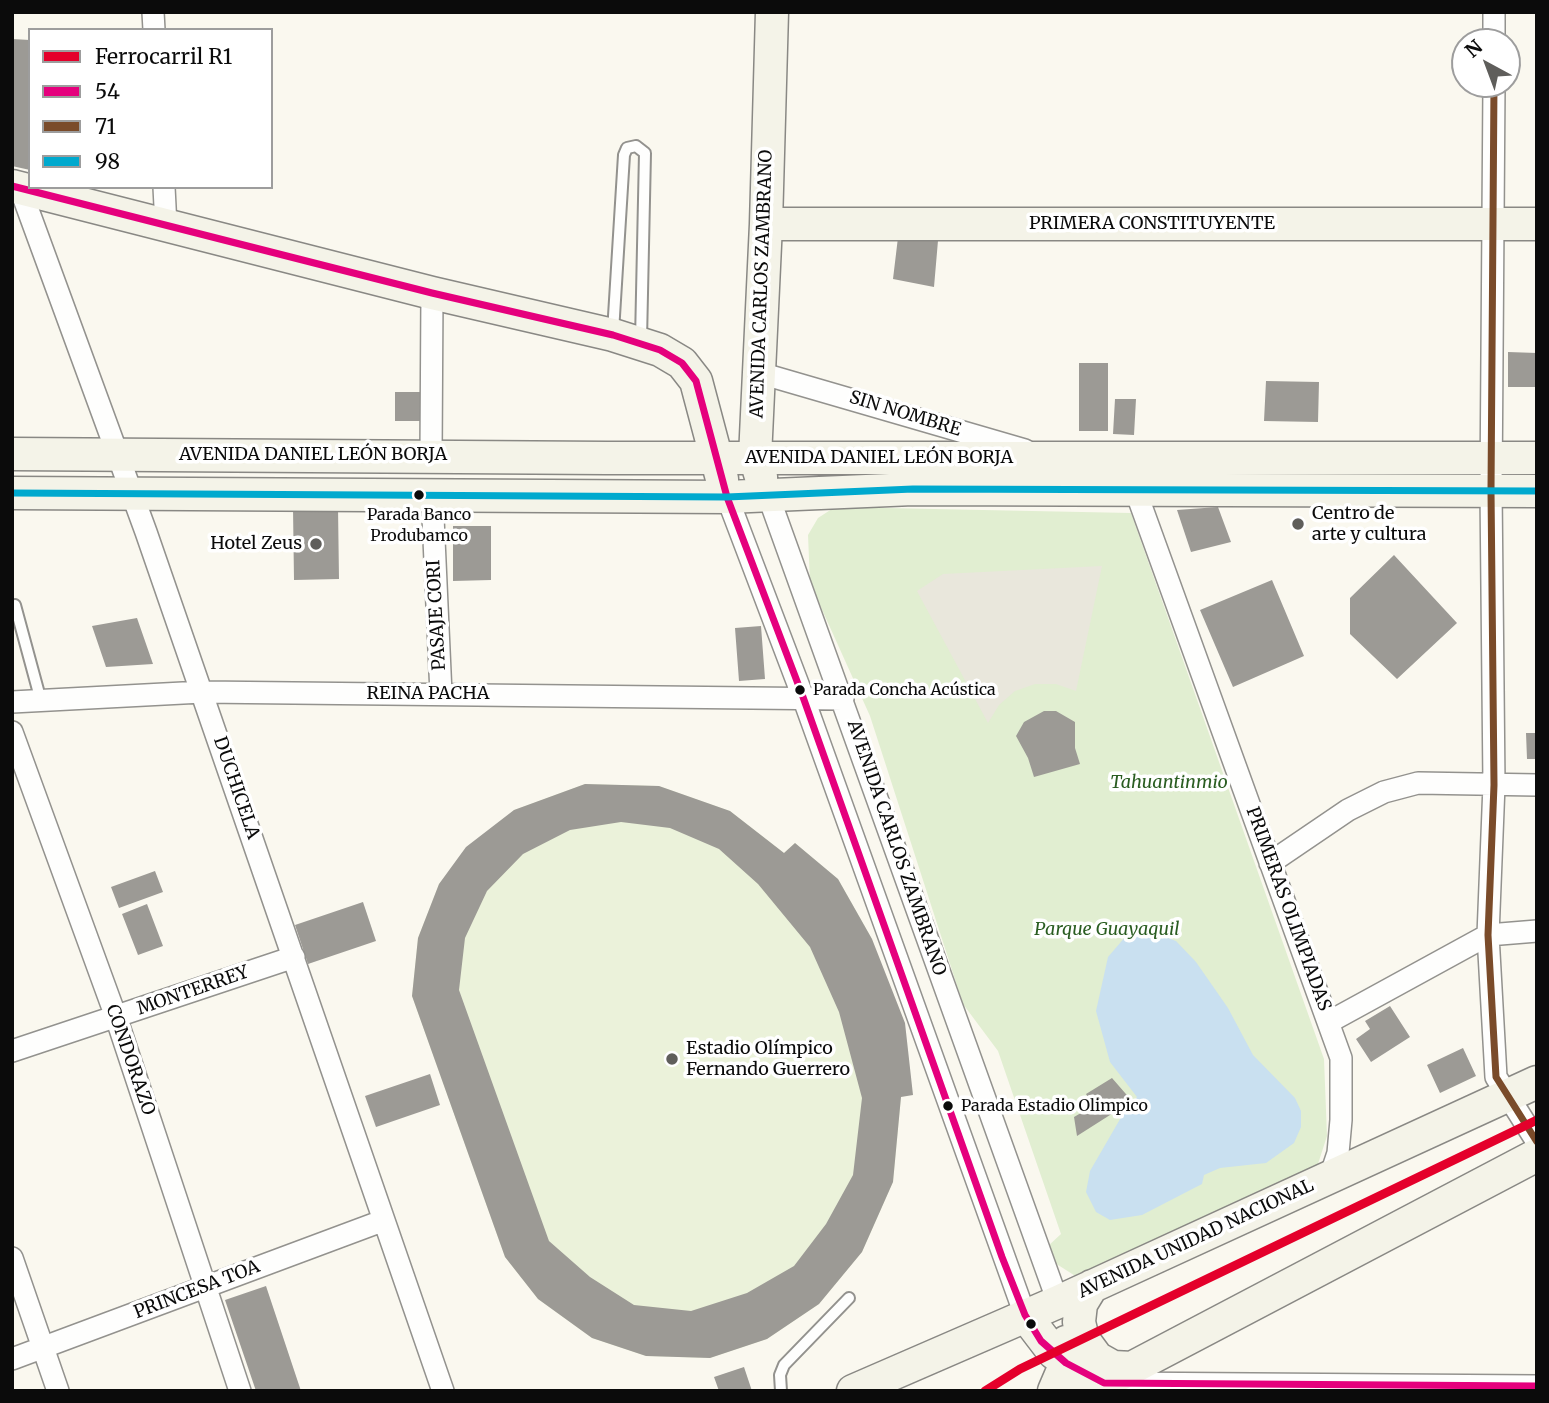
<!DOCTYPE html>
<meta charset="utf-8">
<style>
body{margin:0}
#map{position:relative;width:1549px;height:1403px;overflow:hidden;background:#faf8ef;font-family:Merriweather,serif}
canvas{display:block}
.frame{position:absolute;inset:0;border:14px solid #0b0b0b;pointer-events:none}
.legend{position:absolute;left:28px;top:28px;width:245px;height:161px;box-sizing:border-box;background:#fff;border:2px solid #9d9d9d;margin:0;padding:9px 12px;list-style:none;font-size:21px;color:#0b0b0b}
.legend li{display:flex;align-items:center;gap:14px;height:35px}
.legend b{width:35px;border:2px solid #9d9d9d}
.north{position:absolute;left:1451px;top:28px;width:70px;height:70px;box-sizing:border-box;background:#fff;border:2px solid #9d9d9d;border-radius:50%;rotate:319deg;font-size:19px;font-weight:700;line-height:28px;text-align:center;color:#0b0b0b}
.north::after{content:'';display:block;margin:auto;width:24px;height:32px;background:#5f5e5b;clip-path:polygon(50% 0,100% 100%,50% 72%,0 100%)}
</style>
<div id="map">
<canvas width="1549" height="1403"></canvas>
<div class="frame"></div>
<ul class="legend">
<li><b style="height:9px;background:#e4002b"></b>Ferrocarril R1</li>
<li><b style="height:9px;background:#e5007d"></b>54</li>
<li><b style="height:9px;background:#7a4b2a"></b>71</li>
<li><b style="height:9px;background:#00a9ce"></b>98</li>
</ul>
<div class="north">N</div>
</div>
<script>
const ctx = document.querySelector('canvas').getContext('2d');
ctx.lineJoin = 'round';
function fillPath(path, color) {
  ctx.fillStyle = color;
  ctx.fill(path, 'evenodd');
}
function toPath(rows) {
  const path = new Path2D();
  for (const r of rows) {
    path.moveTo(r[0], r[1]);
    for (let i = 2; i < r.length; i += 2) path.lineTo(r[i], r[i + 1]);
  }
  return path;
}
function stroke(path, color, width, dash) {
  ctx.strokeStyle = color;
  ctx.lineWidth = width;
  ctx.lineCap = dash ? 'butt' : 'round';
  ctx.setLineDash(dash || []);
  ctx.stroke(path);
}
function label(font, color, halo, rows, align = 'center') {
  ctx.font = font + ' Merriweather,serif';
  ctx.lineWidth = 7;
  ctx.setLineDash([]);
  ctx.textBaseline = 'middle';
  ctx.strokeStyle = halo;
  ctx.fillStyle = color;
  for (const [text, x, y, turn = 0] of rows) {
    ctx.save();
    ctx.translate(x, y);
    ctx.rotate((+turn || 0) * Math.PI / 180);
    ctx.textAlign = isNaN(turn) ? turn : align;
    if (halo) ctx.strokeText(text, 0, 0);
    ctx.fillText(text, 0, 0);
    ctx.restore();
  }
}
const green = toPath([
 [835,507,1131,513,1324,1059,1327,1136,1318,1164,1080,1279,1055,1263,1048,1246,1061,1234,998,1051,963,1004,870,716,810,583,808,535,818,518]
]);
const pitch = toPath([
 [585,784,659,786,730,811,784,853,795,843,838,879,872,939,901,1097,893,1182,862,1252,819,1304,767,1339,710,1358,646,1356,592,1338,538,1299,505,1257,412,996,418,938,439,884,514,810]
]);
const plaza = toPath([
 [1102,566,1076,691,1056,684,1035,684,1015,691,999,705,988,723,917,591,943,574]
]);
const water = toPath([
 [1152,932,1176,941,1196,962,1228,1008,1253,1055,1295,1098,1301,1111,1301,1127,1294,1143,1266,1163,1220,1168,1204,1175,1202,1184,1142,1215,1110,1220,1096,1212,1086,1192,1090,1171,1123,1114,1137,1097,1110,1062,1096,1011,1108,957,1126,936]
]);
const building = toPath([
 [12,39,30,40,30,170,12,166],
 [899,229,939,229,934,287,893,279],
 [1508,352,1537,353,1537,387,1508,387],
 [1079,363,1108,363,1108,431,1079,431],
 [1266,381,1319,382,1318,422,1264,421],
 [395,392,421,392,421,421,395,421],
 [1115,399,1136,399,1134,435,1113,434],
 [338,507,339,579,294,580,293,508],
 [1218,507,1231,542,1191,552,1177,510],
 [453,526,491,526,491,580,453,581],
 [1394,555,1457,623,1397,679,1350,634,1350,598],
 [1272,580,1304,656,1233,687,1200,610],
 [137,618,153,664,106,667,92,626],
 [761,626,765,679,739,681,735,628],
 [1044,711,1056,711,1075,722,1075,748,1080,764,1034,777,1028,758,1016,736,1024,722],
 [1526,733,1537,733,1537,759,1527,759],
 [585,784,659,786,730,811,784,853,795,843,838,879,872,939,905,1023,913,1095,901,1097,893,1182,862,1252,819,1304,767,1339,710,1358,646,1356,592,1338,538,1299,505,1257,412,996,418,938,439,884,466,847,514,810],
 [621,822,670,828,719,849,758,884,810,947,839,1012,862,1098,853,1175,826,1224,794,1266,747,1293,691,1311,634,1305,590,1277,549,1241,459,990,465,938,487,891,523,854,570,830],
 [155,871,163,892,119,908,111,887],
 [363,902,376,941,308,964,295,925],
 [147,904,163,946,138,955,122,914],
 [1390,1006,1410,1037,1371,1062,1356,1039,1370,1029,1365,1021],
 [1463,1048,1476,1076,1440,1093,1427,1065],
 [430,1074,440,1105,376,1127,365,1096],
 [1112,1078,1132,1101,1077,1136,1074,1117,1093,1106,1086,1094],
 [266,1286,301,1391,256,1391,225,1300],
 [744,1367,752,1391,719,1391,714,1377]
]);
const lane = toPath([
 [613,332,624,155,627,148,636,146,645,153,641,340],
 [15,605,41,701],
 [781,1391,780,1375,784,1365,849,1298]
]);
const street = toPath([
 [153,12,154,30],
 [1494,12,1494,42],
 [1494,84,1491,490,1494,785,1488,935,1496,1077,1537,1142],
 [164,187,166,226],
 [20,188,146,532,443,1391],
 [760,373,1025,450],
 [431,455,432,293],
 [1135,489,1341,1058,1341,1120,1338,1153,1330,1177],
 [432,495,441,694],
 [768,495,1058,1302],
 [727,497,803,697,1025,1315],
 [12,702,202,692,843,699],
 [12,732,116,1017,240,1391],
 [1270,863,1348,810,1384,792,1418,783,1537,785],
 [1329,1022,1488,935,1537,931],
 [12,1051,294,957],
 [12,1258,58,1391],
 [12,1359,382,1221],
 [1110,1383,1537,1386]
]);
const secondary = toPath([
 [12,186,432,293,613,335,660,350,682,363,696,381,722,479],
 [766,224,1537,224],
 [12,454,607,458,1537,458],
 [761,477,755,457,766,224,772,12],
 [12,493,727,497,913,489,1537,491],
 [1092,1286,1081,1304,1079,1322,1083,1339,1097,1358,1113,1367,1133,1368],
 [1025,1315,1054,1353,1077,1370,1104,1383],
 [853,1391,1058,1302,1537,1082],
 [1054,1391,1066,1363,1066,1342],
 [1088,1391,1537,1155]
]);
const bus1 = toPath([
 [12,186,432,293,613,335,660,350,682,363,696,381,727,497,803,697,1002,1257,1025,1315,1041,1341,1066,1363,1104,1383,1537,1386]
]);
const bus2 = toPath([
 [1494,84,1491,490,1494,785,1488,935,1496,1077,1537,1142]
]);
const bus3 = toPath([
 [12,493,727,497,913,489,1537,491]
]);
const rail1 = toPath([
 [985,1391,1020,1369,1537,1120]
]);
const markers = [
 [419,495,6,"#0b0b0b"],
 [1298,524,7,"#5f5e5b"],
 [316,544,7,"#5f5e5b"],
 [800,690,6,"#0b0b0b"],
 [672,1059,7,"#5f5e5b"],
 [948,1106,6,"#0b0b0b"],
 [1031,1324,6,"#0b0b0b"]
];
const busNames = [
 ["Parada Banco",419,515,"center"],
 ["Produbamco",419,536,"center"],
 ["Parada Concha Acústica",813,690],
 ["Parada Estadio Olimpico",961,1106]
];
const streetNames = [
 ["PRIMERA CONSTITUYENTE",1152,224],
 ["AVENIDA CARLOS ZAMBRANO",762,284,-88],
 ["SIN NOMBRE",905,414,17],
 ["AVENIDA DANIEL LEÓN BORJA",313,455],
 ["AVENIDA DANIEL LEÓN BORJA",879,458],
 ["PASAJE CORI",437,615,-93],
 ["REINA PACHA",428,694],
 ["DUCHICELA",236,788,71],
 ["AVENIDA CARLOS ZAMBRANO",896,848,71],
 ["PRIMERAS OLIMPIADAS",1288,909,70],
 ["MONTERREY",193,991,-19],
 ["CONDORAZO",130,1060,71],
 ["AVENIDA UNIDAD NACIONAL",1196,1239,-25],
 ["PRINCESA TOA",197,1290,-21]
];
const poiNames = [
 ["Centro de",1312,514],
 ["arte y cultura",1312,535],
 ["Hotel Zeus",302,544,"right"],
 ["Estadio Olímpico",686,1049],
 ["Fernando Guerrero",686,1070]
];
const parkNames = [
 ["Tahuantinmio",1169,783],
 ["Parque Guayaquil",1107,930]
];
fillPath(green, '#e1eed1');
fillPath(pitch, '#ebf2da');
fillPath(plaza, '#e9e7dc');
fillPath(water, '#c9e0f0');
fillPath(building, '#9c9a95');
stroke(lane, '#93928e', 14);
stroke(street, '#93928e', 24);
stroke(secondary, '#898884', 35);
stroke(lane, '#fefefd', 10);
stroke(street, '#fefefd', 21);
stroke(secondary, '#f4f3e8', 32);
stroke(bus1, '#e5007d', 7);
stroke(bus2, '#7a4b2a', 7);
stroke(bus3, '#00a9ce', 7);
stroke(rail1, '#e4002b', 9);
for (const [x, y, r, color] of markers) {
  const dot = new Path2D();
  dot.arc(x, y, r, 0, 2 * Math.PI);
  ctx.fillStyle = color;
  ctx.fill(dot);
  stroke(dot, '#fff', 2.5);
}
label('16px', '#0b0b0b', '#fff', busNames, 'left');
label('18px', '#0b0b0b', '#fff', streetNames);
label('18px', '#0b0b0b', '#fff', poiNames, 'left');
label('italic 18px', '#2a5d21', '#fff', parkNames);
</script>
